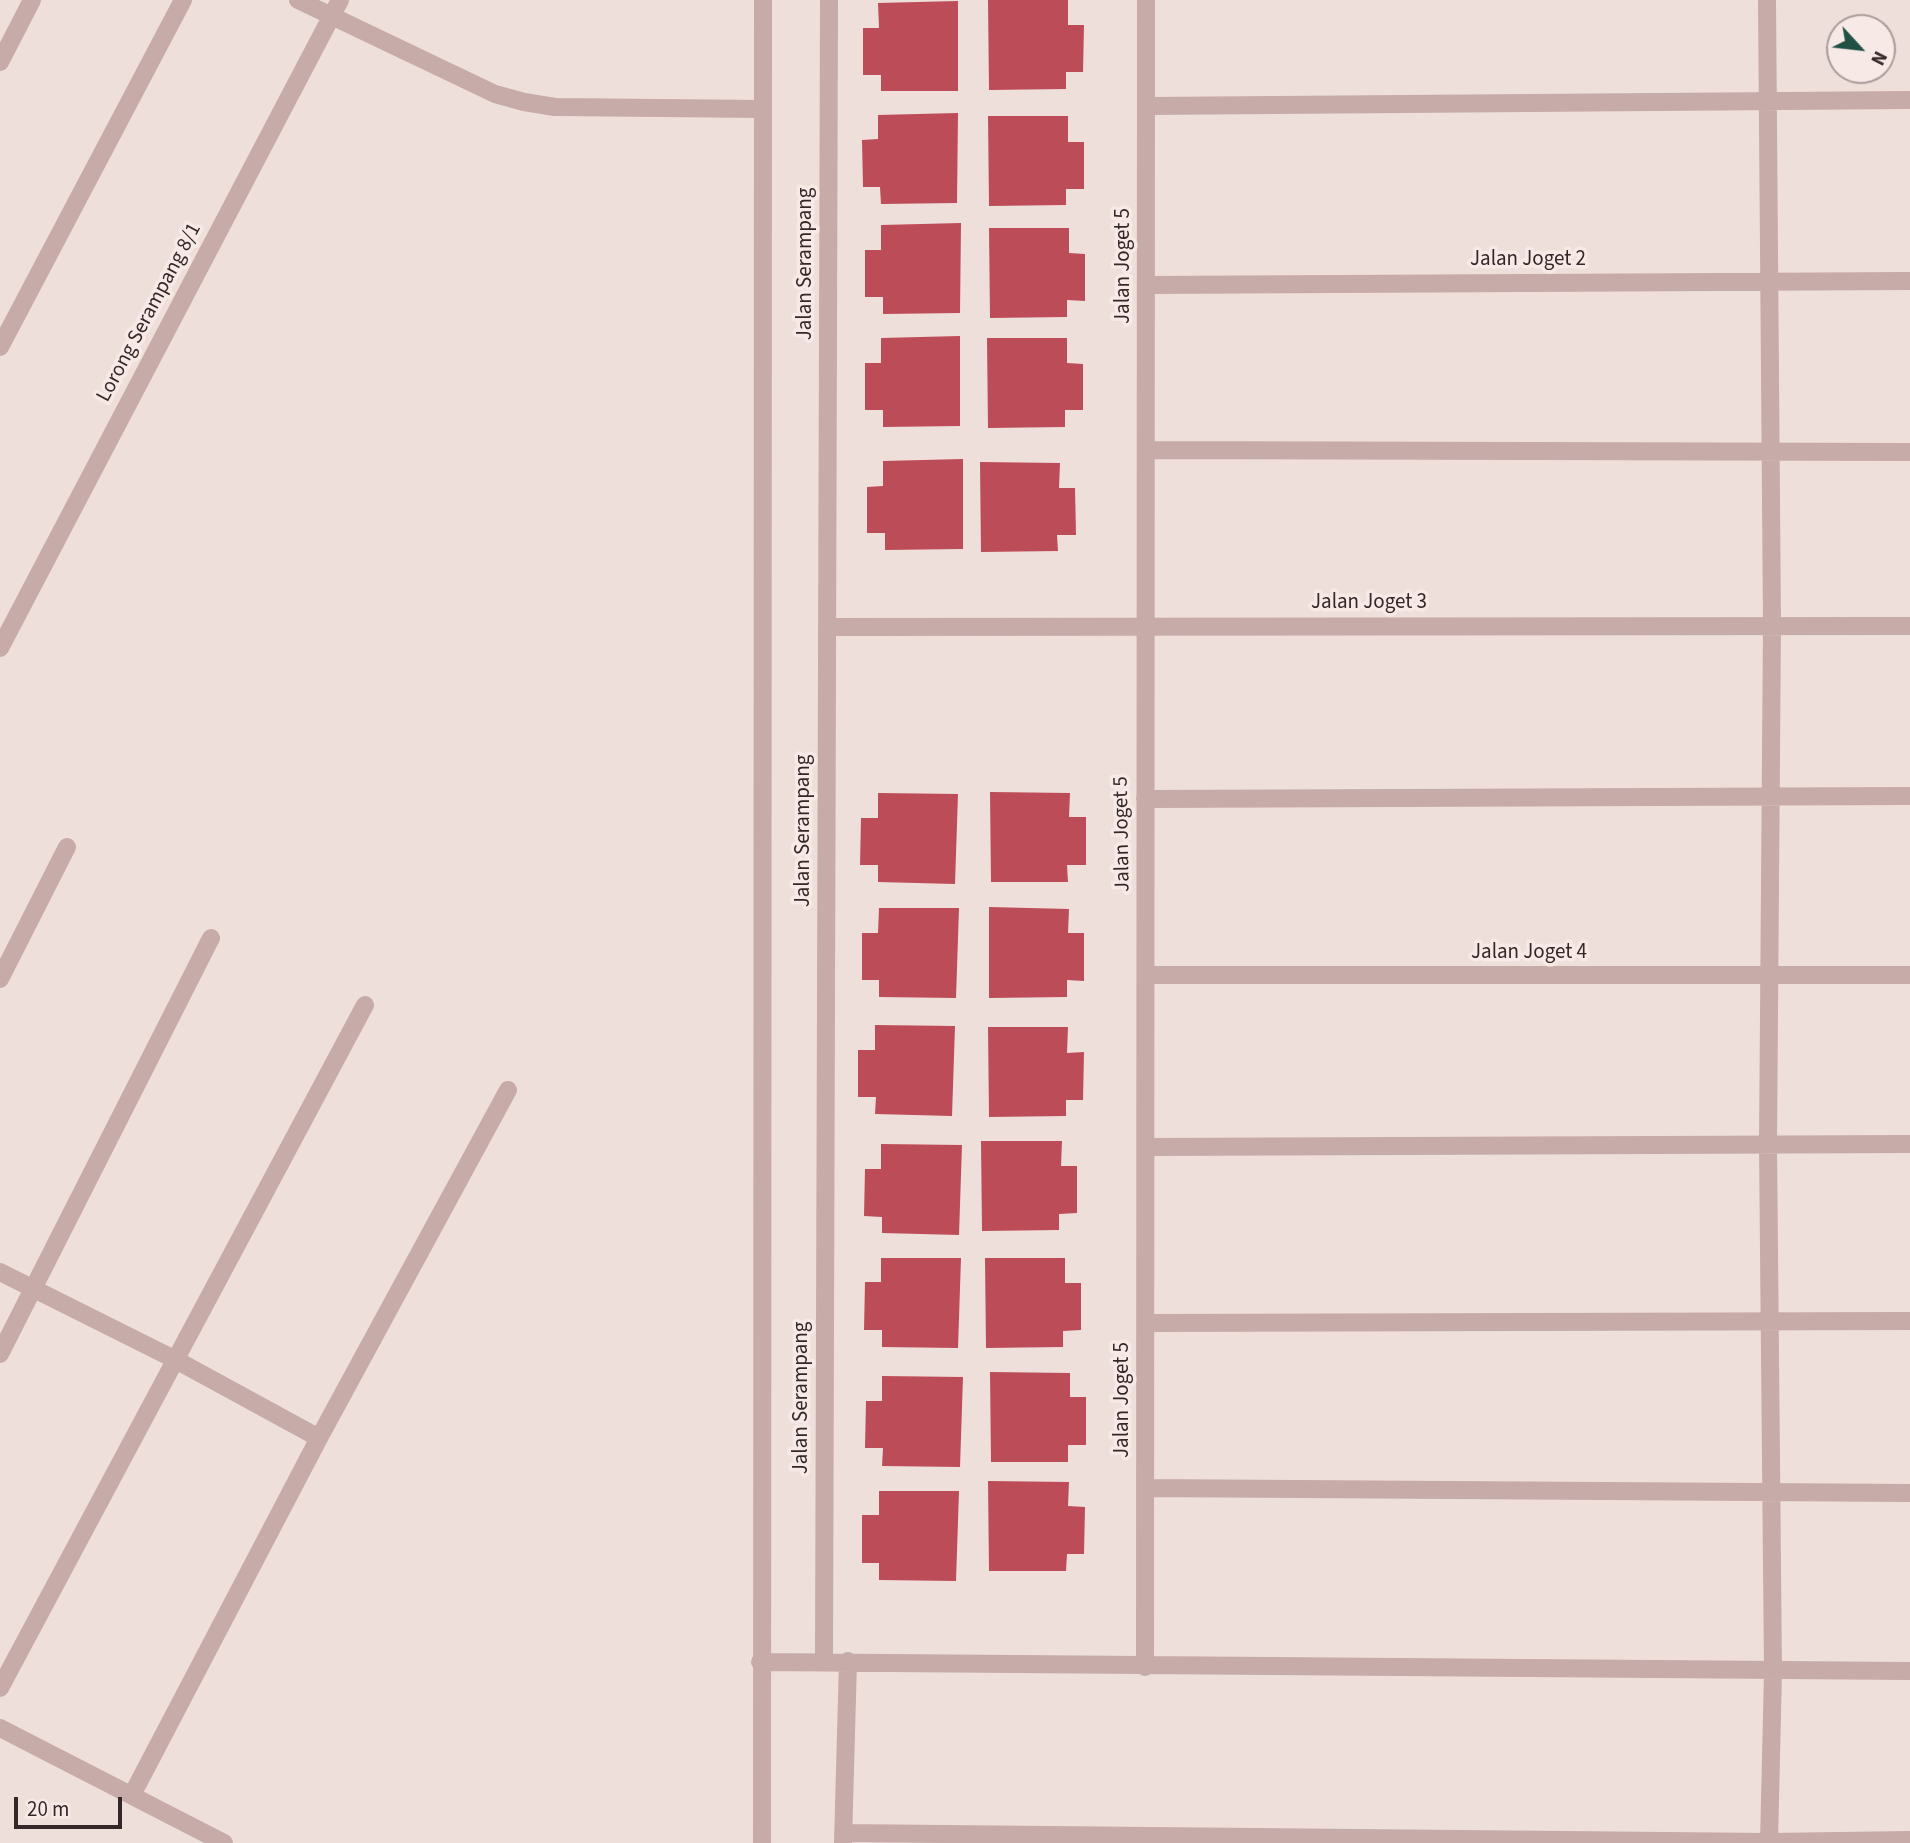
<!DOCTYPE html>
<style>
body{margin:0}
#map{position:relative;width:1910px;height:1843px;overflow:hidden;background:#efdfdb;font-family:"Source Sans 3",sans-serif}
canvas{display:block}
.north{position:absolute;left:1826px;top:14px;width:70px;height:70px;box-sizing:border-box;background:#f7eae6;border:2px solid #a99c9a;border-radius:50%;rotate:117deg;font-size:19px;font-weight:700;line-height:28px;text-align:center;color:#342728}
.north::after{content:'';display:block;margin:auto;width:24px;height:32px;background:#205144;clip-path:polygon(50% 0,100% 100%,50% 72%,0 100%)}
.scale{position:absolute;left:14px;top:1797px;width:108px;height:32px;box-sizing:border-box;border:4px solid #342728;border-top:0;padding-left:9px;font-size:21px;line-height:24px;white-space:nowrap;color:#342728;-webkit-text-stroke:5px #f7eae6;paint-order:stroke}
</style>
<div id="map">
<canvas width="1910" height="1843"></canvas>
<div class="north">N</div>
<div class="scale">20 m</div>
</div>
<script>
const ctx = document.querySelector('canvas').getContext('2d');
ctx.lineJoin = 'round';
function fillPath(path, color) {
  ctx.fillStyle = color;
  ctx.fill(path, 'evenodd');
}
function toPath(rows) {
  const path = new Path2D();
  for (const r of rows) {
    path.moveTo(r[0], r[1]);
    for (let i = 2; i < r.length; i += 2) path.lineTo(r[i], r[i + 1]);
  }
  return path;
}
function stroke(path, color, width, dash) {
  ctx.strokeStyle = color;
  ctx.lineWidth = width;
  ctx.lineCap = dash ? 'butt' : 'round';
  ctx.setLineDash(dash || []);
  ctx.stroke(path);
}
function label(font, color, halo, rows, align = 'center') {
  ctx.font = font + ' "Source Sans 3",sans-serif';
  ctx.lineWidth = 7;
  ctx.setLineDash([]);
  ctx.textBaseline = 'middle';
  ctx.strokeStyle = halo;
  ctx.fillStyle = color;
  for (const [text, x, y, turn = 0] of rows) {
    ctx.save();
    ctx.translate(x, y);
    ctx.rotate((+turn || 0) * Math.PI / 180);
    ctx.textAlign = isNaN(turn) ? turn : align;
    if (halo) ctx.strokeText(text, 0, 0);
    ctx.fillText(text, 0, 0);
    ctx.restore();
  }
}
const building = toPath([
 [988,0,1068,0,1068,25,1084,25,1083,72,1066,72,1066,89,989,90],
 [958,1,958,91,881,91,881,75,863,75,863,28,879,28,878,3],
 [958,113,957,203,881,204,880,187,863,187,862,140,878,139,878,115],
 [988,116,1068,116,1068,142,1084,142,1084,189,1066,189,1066,205,989,206],
 [961,223,960,313,883,314,883,297,865,297,865,250,881,250,881,225],
 [989,228,1069,228,1069,253,1085,254,1085,301,1067,300,1067,317,990,318],
 [960,336,960,426,883,427,883,410,865,410,865,363,881,363,881,338],
 [987,338,1067,338,1067,363,1083,364,1083,410,1065,410,1065,427,988,428],
 [963,459,963,549,885,550,885,533,867,533,867,487,883,486,883,461],
 [980,462,1060,463,1059,488,1075,488,1076,535,1057,535,1058,551,981,552],
 [990,792,1070,793,1069,817,1086,817,1086,865,1067,865,1068,882,991,882],
 [878,793,958,794,955,884,878,882,878,865,860,865,861,818,878,818],
 [989,907,1069,909,1068,933,1084,933,1084,981,1067,980,1067,997,989,998],
 [879,908,959,908,956,998,879,997,879,980,862,980,862,933,878,933],
 [875,1025,955,1026,952,1116,875,1114,876,1097,858,1097,858,1050,875,1050],
 [988,1027,1068,1027,1067,1053,1084,1052,1083,1100,1066,1100,1066,1116,989,1117],
 [981,1141,1062,1141,1061,1166,1077,1166,1077,1213,1059,1214,1059,1230,982,1231],
 [881,1144,962,1145,959,1235,882,1233,882,1217,864,1216,865,1169,881,1169],
 [881,1258,961,1258,958,1348,882,1347,882,1330,864,1330,865,1282,881,1282],
 [985,1258,1065,1258,1065,1283,1081,1283,1081,1330,1063,1331,1063,1347,986,1348],
 [990,1372,1070,1373,1070,1397,1086,1397,1086,1445,1068,1445,1068,1462,991,1462],
 [882,1376,963,1377,960,1467,882,1466,883,1448,865,1448,866,1401,882,1401],
 [988,1481,1069,1482,1068,1506,1085,1507,1084,1554,1067,1554,1066,1571,989,1571],
 [879,1491,959,1491,956,1581,879,1580,879,1563,862,1563,862,1515,879,1515]
]);
const minor = toPath([
 [298,0,495,94,524,102,555,107,763,109],
 [1767,0,1772,624,1768,1144,1773,1672,1769,1843],
 [0,62,32,0],
 [1148,106,1910,100],
 [1146,285,1910,281],
 [0,347,183,0],
 [1146,450,1910,452],
 [827,627,1910,626],
 [0,648,340,0],
 [1145,799,1910,796],
 [1148,975,1910,975],
 [0,979,67,847],
 [1147,1147,1910,1144],
 [0,1272,176,1360,319,1438],
 [1146,1323,1910,1321],
 [0,1354,211,938],
 [1145,1488,1910,1493],
 [760,1662,1910,1671],
 [824,1662,829,0],
 [1145,1667,1146,0],
 [0,1688,365,1005],
 [0,1728,224,1843],
 [132,1795,319,1438,508,1090],
 [843,1833,1769,1842,1910,1840],
 [762,1843,763,0],
 [843,1843,848,1661]
]);
const streetNames = [
 ["Jalan Joget 2",1528,260],
 ["Jalan Serampang",806,264,-90],
 ["Jalan Joget 5",1124,266,-90],
 ["Lorong Serampang 8/1",150,313,-62],
 ["Jalan Joget 3",1369,603],
 ["Jalan Serampang",804,831,-90],
 ["Jalan Joget 5",1123,834,-91],
 ["Jalan Joget 4",1529,953],
 ["Jalan Serampang",802,1398,-90],
 ["Jalan Joget 5",1123,1400,-90]
];
fillPath(building, '#bc4c57');
stroke(minor, '#c6aba8', 18);
label('21px', '#342728', '#f7eae6', streetNames);
</script>
